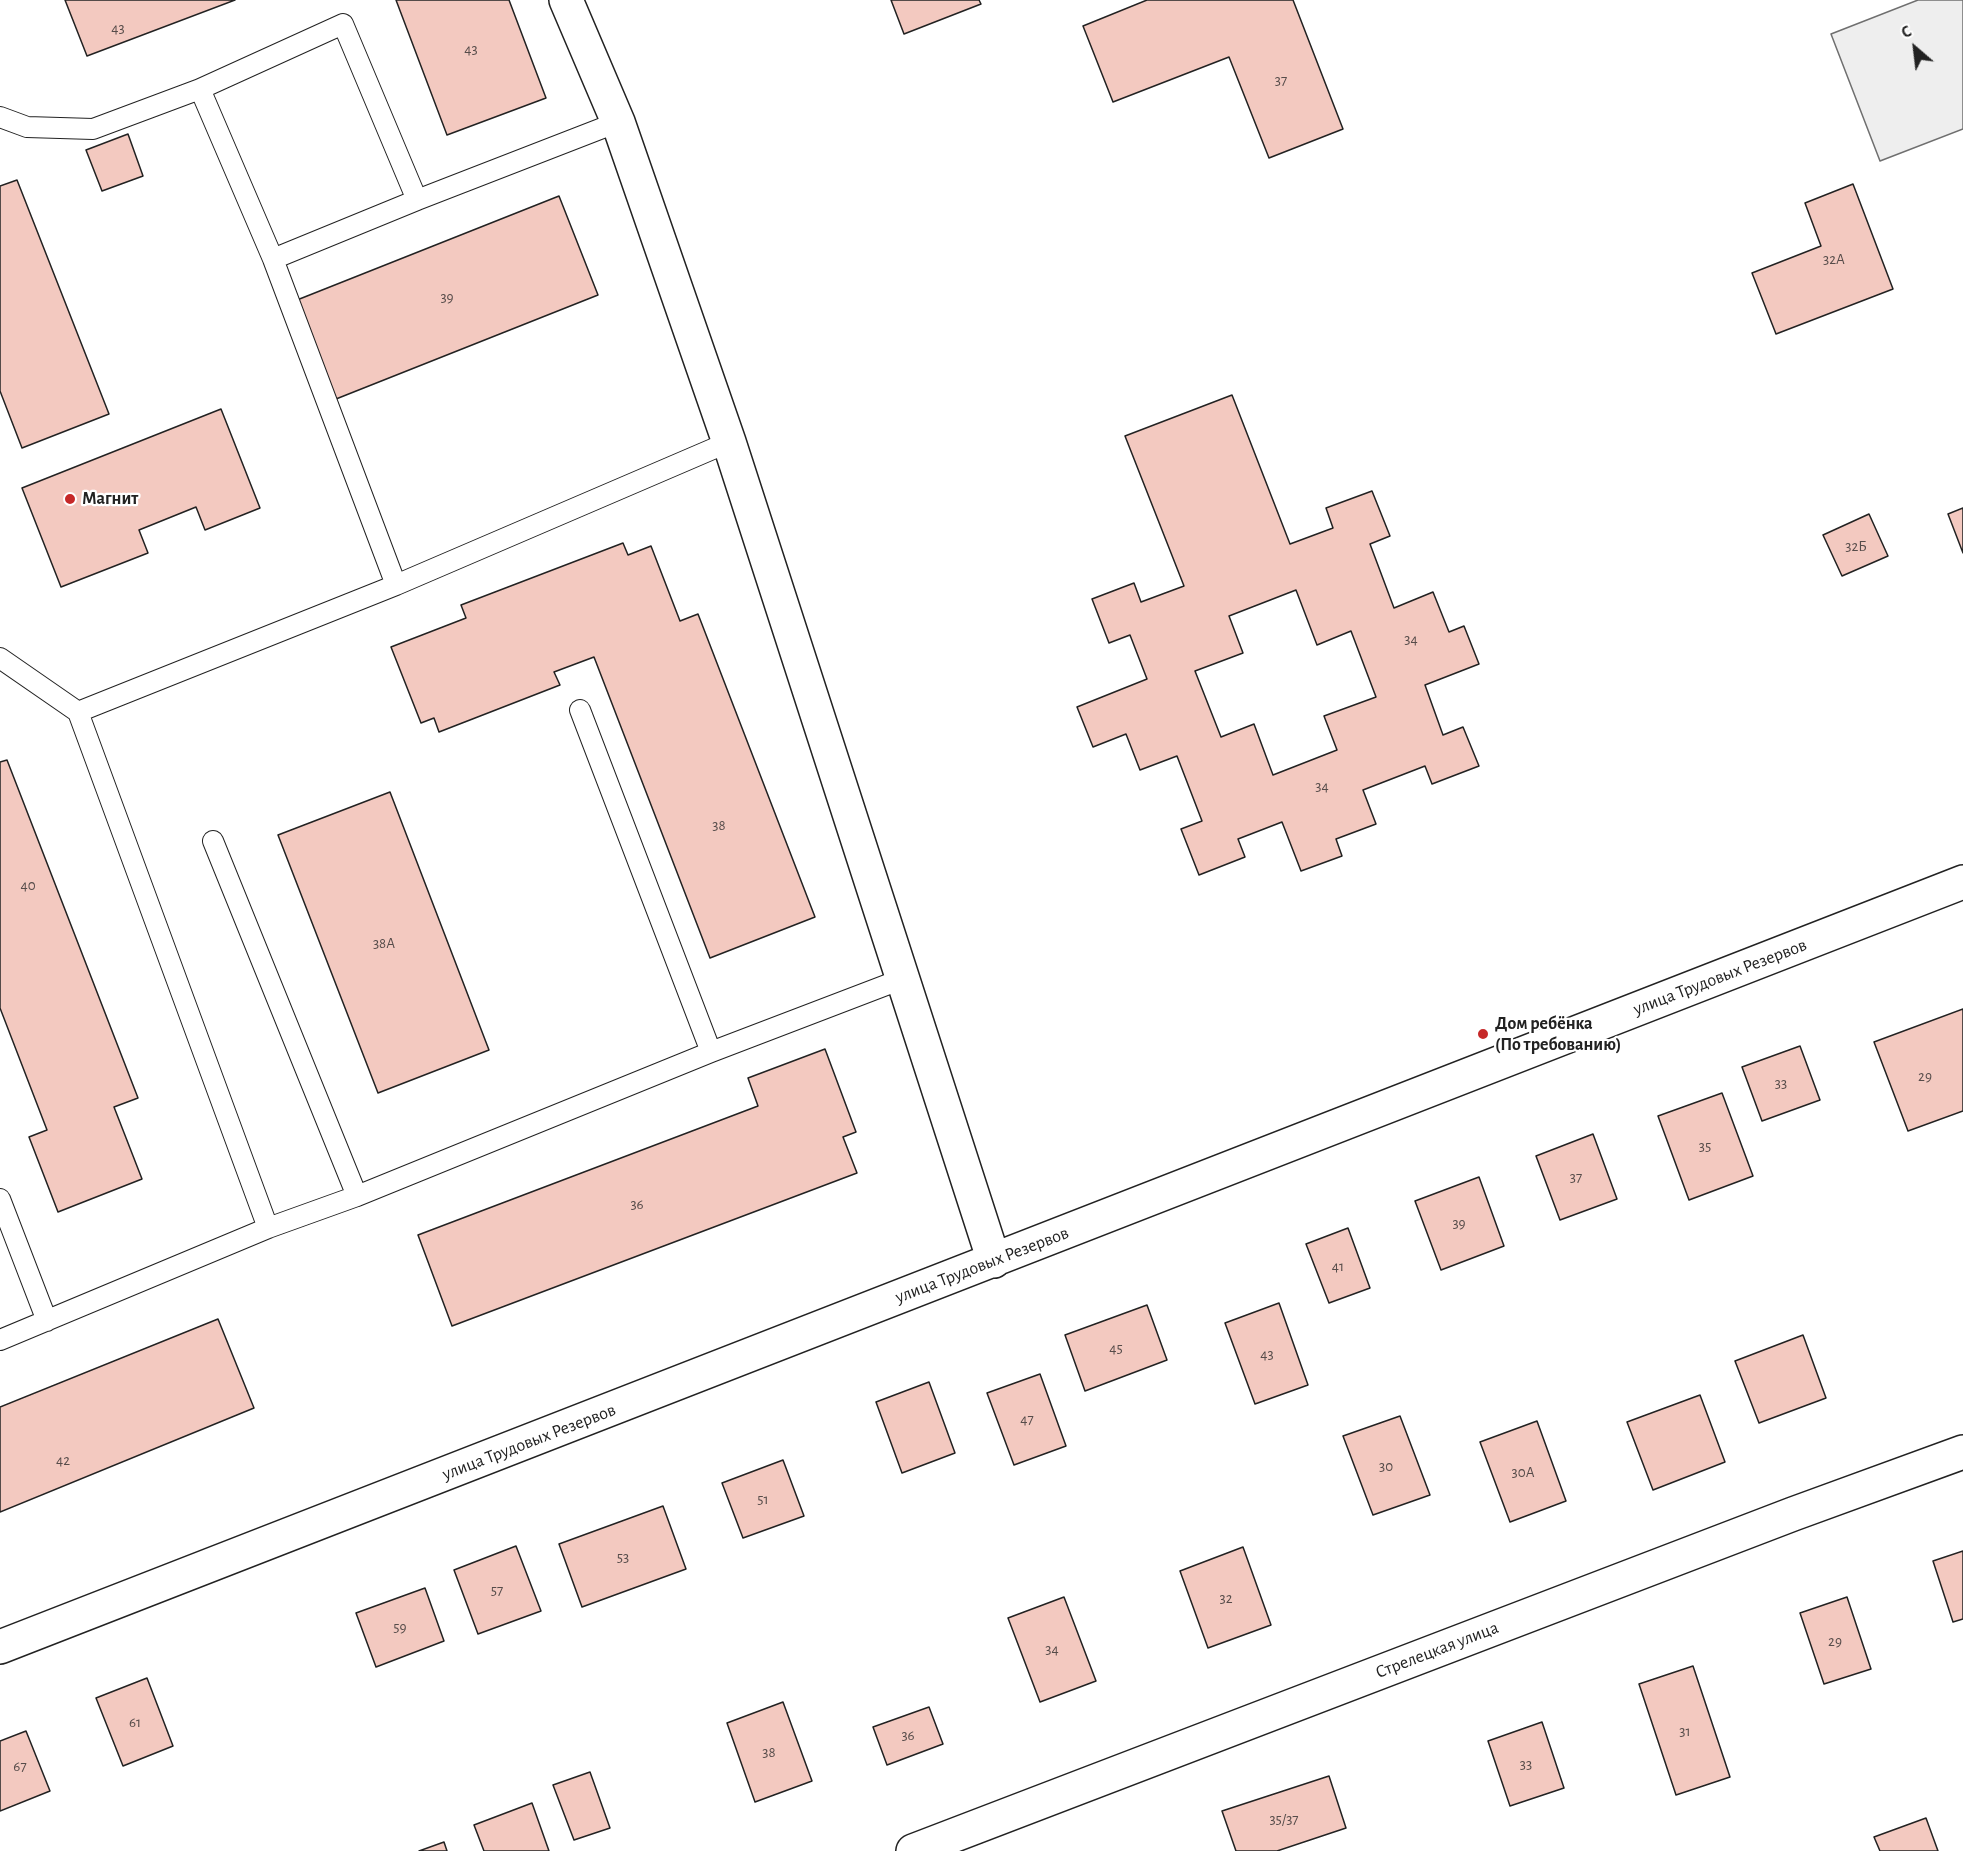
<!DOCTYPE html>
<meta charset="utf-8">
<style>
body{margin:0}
#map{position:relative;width:1963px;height:1851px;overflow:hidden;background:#fff;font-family:"Alegreya Sans",sans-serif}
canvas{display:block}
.north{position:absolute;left:1885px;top:18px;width:60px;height:60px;-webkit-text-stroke:4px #fff;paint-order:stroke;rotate:332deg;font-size:16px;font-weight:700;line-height:24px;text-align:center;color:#222}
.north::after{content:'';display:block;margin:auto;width:21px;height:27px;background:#222;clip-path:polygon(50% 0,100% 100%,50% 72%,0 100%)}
</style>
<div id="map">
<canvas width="1963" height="1851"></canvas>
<div class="north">С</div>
</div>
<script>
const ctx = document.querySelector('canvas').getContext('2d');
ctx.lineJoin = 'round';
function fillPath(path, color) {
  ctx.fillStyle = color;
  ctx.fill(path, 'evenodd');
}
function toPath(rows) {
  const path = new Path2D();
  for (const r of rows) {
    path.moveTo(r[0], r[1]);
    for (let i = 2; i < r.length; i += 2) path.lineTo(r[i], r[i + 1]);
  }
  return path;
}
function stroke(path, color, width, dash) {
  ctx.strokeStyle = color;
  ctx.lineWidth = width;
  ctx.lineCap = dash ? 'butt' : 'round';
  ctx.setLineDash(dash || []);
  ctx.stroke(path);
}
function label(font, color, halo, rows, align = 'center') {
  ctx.font = font + ' "Alegreya Sans",sans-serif';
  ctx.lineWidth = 4.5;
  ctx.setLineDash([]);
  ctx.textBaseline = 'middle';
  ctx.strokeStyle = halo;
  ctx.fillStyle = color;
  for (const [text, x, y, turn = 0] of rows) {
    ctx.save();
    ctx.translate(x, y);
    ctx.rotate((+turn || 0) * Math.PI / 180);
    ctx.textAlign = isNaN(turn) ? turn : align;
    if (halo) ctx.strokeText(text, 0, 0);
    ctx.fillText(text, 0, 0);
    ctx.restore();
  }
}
const green = toPath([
 [1918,0,1963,0,1963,129,1880,161,1831,34,1918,0]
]);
const building = toPath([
 [65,0,235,0,87,56,65,0],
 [396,0,509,0,546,98,447,135,396,0],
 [891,0,979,0,981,4,904,34,891,0],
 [1293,0,1343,129,1269,158,1229,57,1113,102,1083,26,1147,0,1293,0],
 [128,134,143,176,102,191,86,150,128,134],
 [17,180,109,414,22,448,0,391,0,186,17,180],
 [1853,184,1893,289,1776,334,1752,273,1821,246,1805,203,1853,184],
 [559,196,598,295,336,399,297,300,559,196],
 [1232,395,1290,544,1333,528,1326,508,1372,491,1390,536,1370,544,1394,608,1433,592,1449,632,1464,626,1479,664,1425,685,1443,735,1463,727,1479,766,1432,784,1425,766,1363,790,1376,824,1336,839,1342,856,1301,871,1282,822,1238,839,1245,857,1199,875,1181,829,1202,821,1177,756,1140,770,1126,734,1093,747,1077,707,1147,679,1130,635,1109,643,1092,599,1134,583,1141,602,1184,586,1125,436,1232,395],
 [1296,590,1317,645,1351,631,1376,697,1324,716,1337,750,1273,775,1254,724,1221,737,1195,671,1243,653,1229,616,1296,590],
 [221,409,260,508,205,530,196,507,139,530,148,553,61,587,22,488,221,409],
 [1963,508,1963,553,1948,514,1963,508],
 [1869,514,1888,556,1842,576,1823,535,1869,514],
 [623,543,628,555,651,546,680,621,698,614,815,917,710,958,594,657,554,672,560,685,439,732,434,718,421,723,391,647,466,618,461,605,623,543],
 [7,760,138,1098,114,1107,142,1179,58,1212,29,1137,47,1130,0,1008,0,762,7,760],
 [390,792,489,1050,378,1093,278,835,390,792],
 [1963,1009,1963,1111,1908,1131,1874,1042,1963,1009],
 [1800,1046,1820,1100,1762,1121,1742,1067,1800,1046],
 [825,1049,856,1132,843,1137,857,1173,452,1326,418,1235,758,1106,748,1078,825,1049],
 [1722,1093,1753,1176,1689,1200,1658,1116,1722,1093],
 [1593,1134,1617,1199,1560,1220,1536,1156,1593,1134],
 [1479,1177,1504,1246,1441,1270,1415,1201,1479,1177],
 [1348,1228,1370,1288,1329,1303,1306,1244,1348,1228],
 [1279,1303,1308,1385,1255,1404,1225,1323,1279,1303],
 [1147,1305,1167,1360,1085,1391,1065,1335,1147,1305],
 [218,1319,254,1408,0,1512,0,1407,218,1319],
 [1803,1335,1826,1398,1759,1423,1735,1361,1803,1335],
 [1040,1374,1066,1446,1014,1465,987,1393,1040,1374],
 [929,1382,955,1453,902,1473,876,1402,929,1382],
 [1700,1395,1725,1462,1653,1490,1627,1422,1700,1395],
 [1400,1416,1430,1495,1373,1515,1343,1436,1400,1416],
 [1537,1421,1566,1501,1510,1522,1480,1442,1537,1421],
 [783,1460,804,1516,743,1538,722,1483,783,1460],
 [663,1506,686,1569,582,1607,559,1544,663,1506],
 [516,1546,541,1611,478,1634,454,1570,516,1546],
 [1243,1547,1271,1625,1208,1648,1180,1571,1243,1547],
 [1963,1551,1963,1619,1953,1622,1933,1561,1963,1551],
 [425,1588,444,1641,376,1667,356,1613,425,1588],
 [1064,1597,1096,1681,1040,1702,1008,1618,1064,1597],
 [1847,1597,1871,1669,1824,1684,1800,1613,1847,1597],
 [1693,1666,1730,1777,1676,1795,1639,1684,1693,1666],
 [147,1678,173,1746,123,1766,96,1698,147,1678],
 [783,1702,812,1781,755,1802,727,1723,783,1702],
 [929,1707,943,1744,887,1765,873,1727,929,1707],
 [1542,1722,1564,1788,1510,1806,1488,1741,1542,1722],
 [26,1731,50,1791,0,1811,0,1741,26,1731],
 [590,1772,610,1828,574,1840,553,1785,590,1772],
 [1329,1776,1346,1828,1277,1851,1236,1851,1222,1811,1329,1776],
 [532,1803,549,1851,484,1851,474,1825,532,1803],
 [1926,1818,1938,1851,1880,1851,1874,1837,1926,1818],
 [444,1842,447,1851,419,1851,444,1842]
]);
const lane = toPath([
 [200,89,343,24,417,200,273,259],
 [0,117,27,127,93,129,200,89,273,259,396,585],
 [417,200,618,122],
 [0,658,78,712,268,1228,0,1340],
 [580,710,711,1052],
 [78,712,396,585,729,442],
 [213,841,357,1196],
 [0,1199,47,1321],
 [268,1228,357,1196,711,1052,902,979]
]);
const street = toPath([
 [566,0,618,122,729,442,994,1261],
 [0,1647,1963,882],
 [913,1851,1793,1514,1963,1452]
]);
const markers = [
 [70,499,6,"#c62828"],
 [1483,1034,6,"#c62828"]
];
const numberNames = [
 ["43",118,28],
 ["43",471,49],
 ["37",1281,80],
 ["32А",1834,259],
 ["39",447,297],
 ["32Б",1856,546],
 ["34",1411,639],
 ["34",1322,786],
 ["38",719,825],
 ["40",28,885],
 ["38А",384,943],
 ["29",1925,1076],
 ["33",1781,1083],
 ["35",1705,1146],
 ["37",1576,1177],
 ["36",637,1204],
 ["39",1459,1223],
 ["41",1338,1266],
 ["45",1116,1348],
 ["43",1267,1354],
 ["47",1027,1419],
 ["42",63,1460],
 ["30",1386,1466],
 ["30А",1523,1472],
 ["51",763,1499],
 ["53",623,1557],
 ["57",497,1590],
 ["32",1226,1598],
 ["59",400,1627],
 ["29",1835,1641],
 ["34",1052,1649],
 ["61",135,1722],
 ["31",1685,1731],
 ["36",908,1735],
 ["38",769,1752],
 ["33",1526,1764],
 ["67",20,1766],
 ["35/37",1284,1819]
];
const poiNames = [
 ["Магнит",82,499],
 ["Дом ребёнка",1495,1024],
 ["(По требованию)",1495,1045]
];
const streetNames = [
 ["улица Трудовых Резервов",1720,977,-21],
 ["улица Трудовых Резервов",982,1265,-21],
 ["улица Трудовых Резервов",529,1442,-21],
 ["Стрелецкая улица",1437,1650,-21]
];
fillPath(green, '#eee');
stroke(green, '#6f6f6f', 1.5);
fillPath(building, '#f3c9c0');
stroke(building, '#222', 1.5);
stroke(lane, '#222', 22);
stroke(street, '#222', 36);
stroke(lane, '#fff', 20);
stroke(street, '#fff', 33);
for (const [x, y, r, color] of markers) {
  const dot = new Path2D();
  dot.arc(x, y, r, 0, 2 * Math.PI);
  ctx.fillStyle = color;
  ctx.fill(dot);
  stroke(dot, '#fff', 2);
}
label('15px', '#564c4a', null, numberNames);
label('bold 18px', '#222', '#fff', poiNames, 'left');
label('18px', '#222', '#fff', streetNames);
</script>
